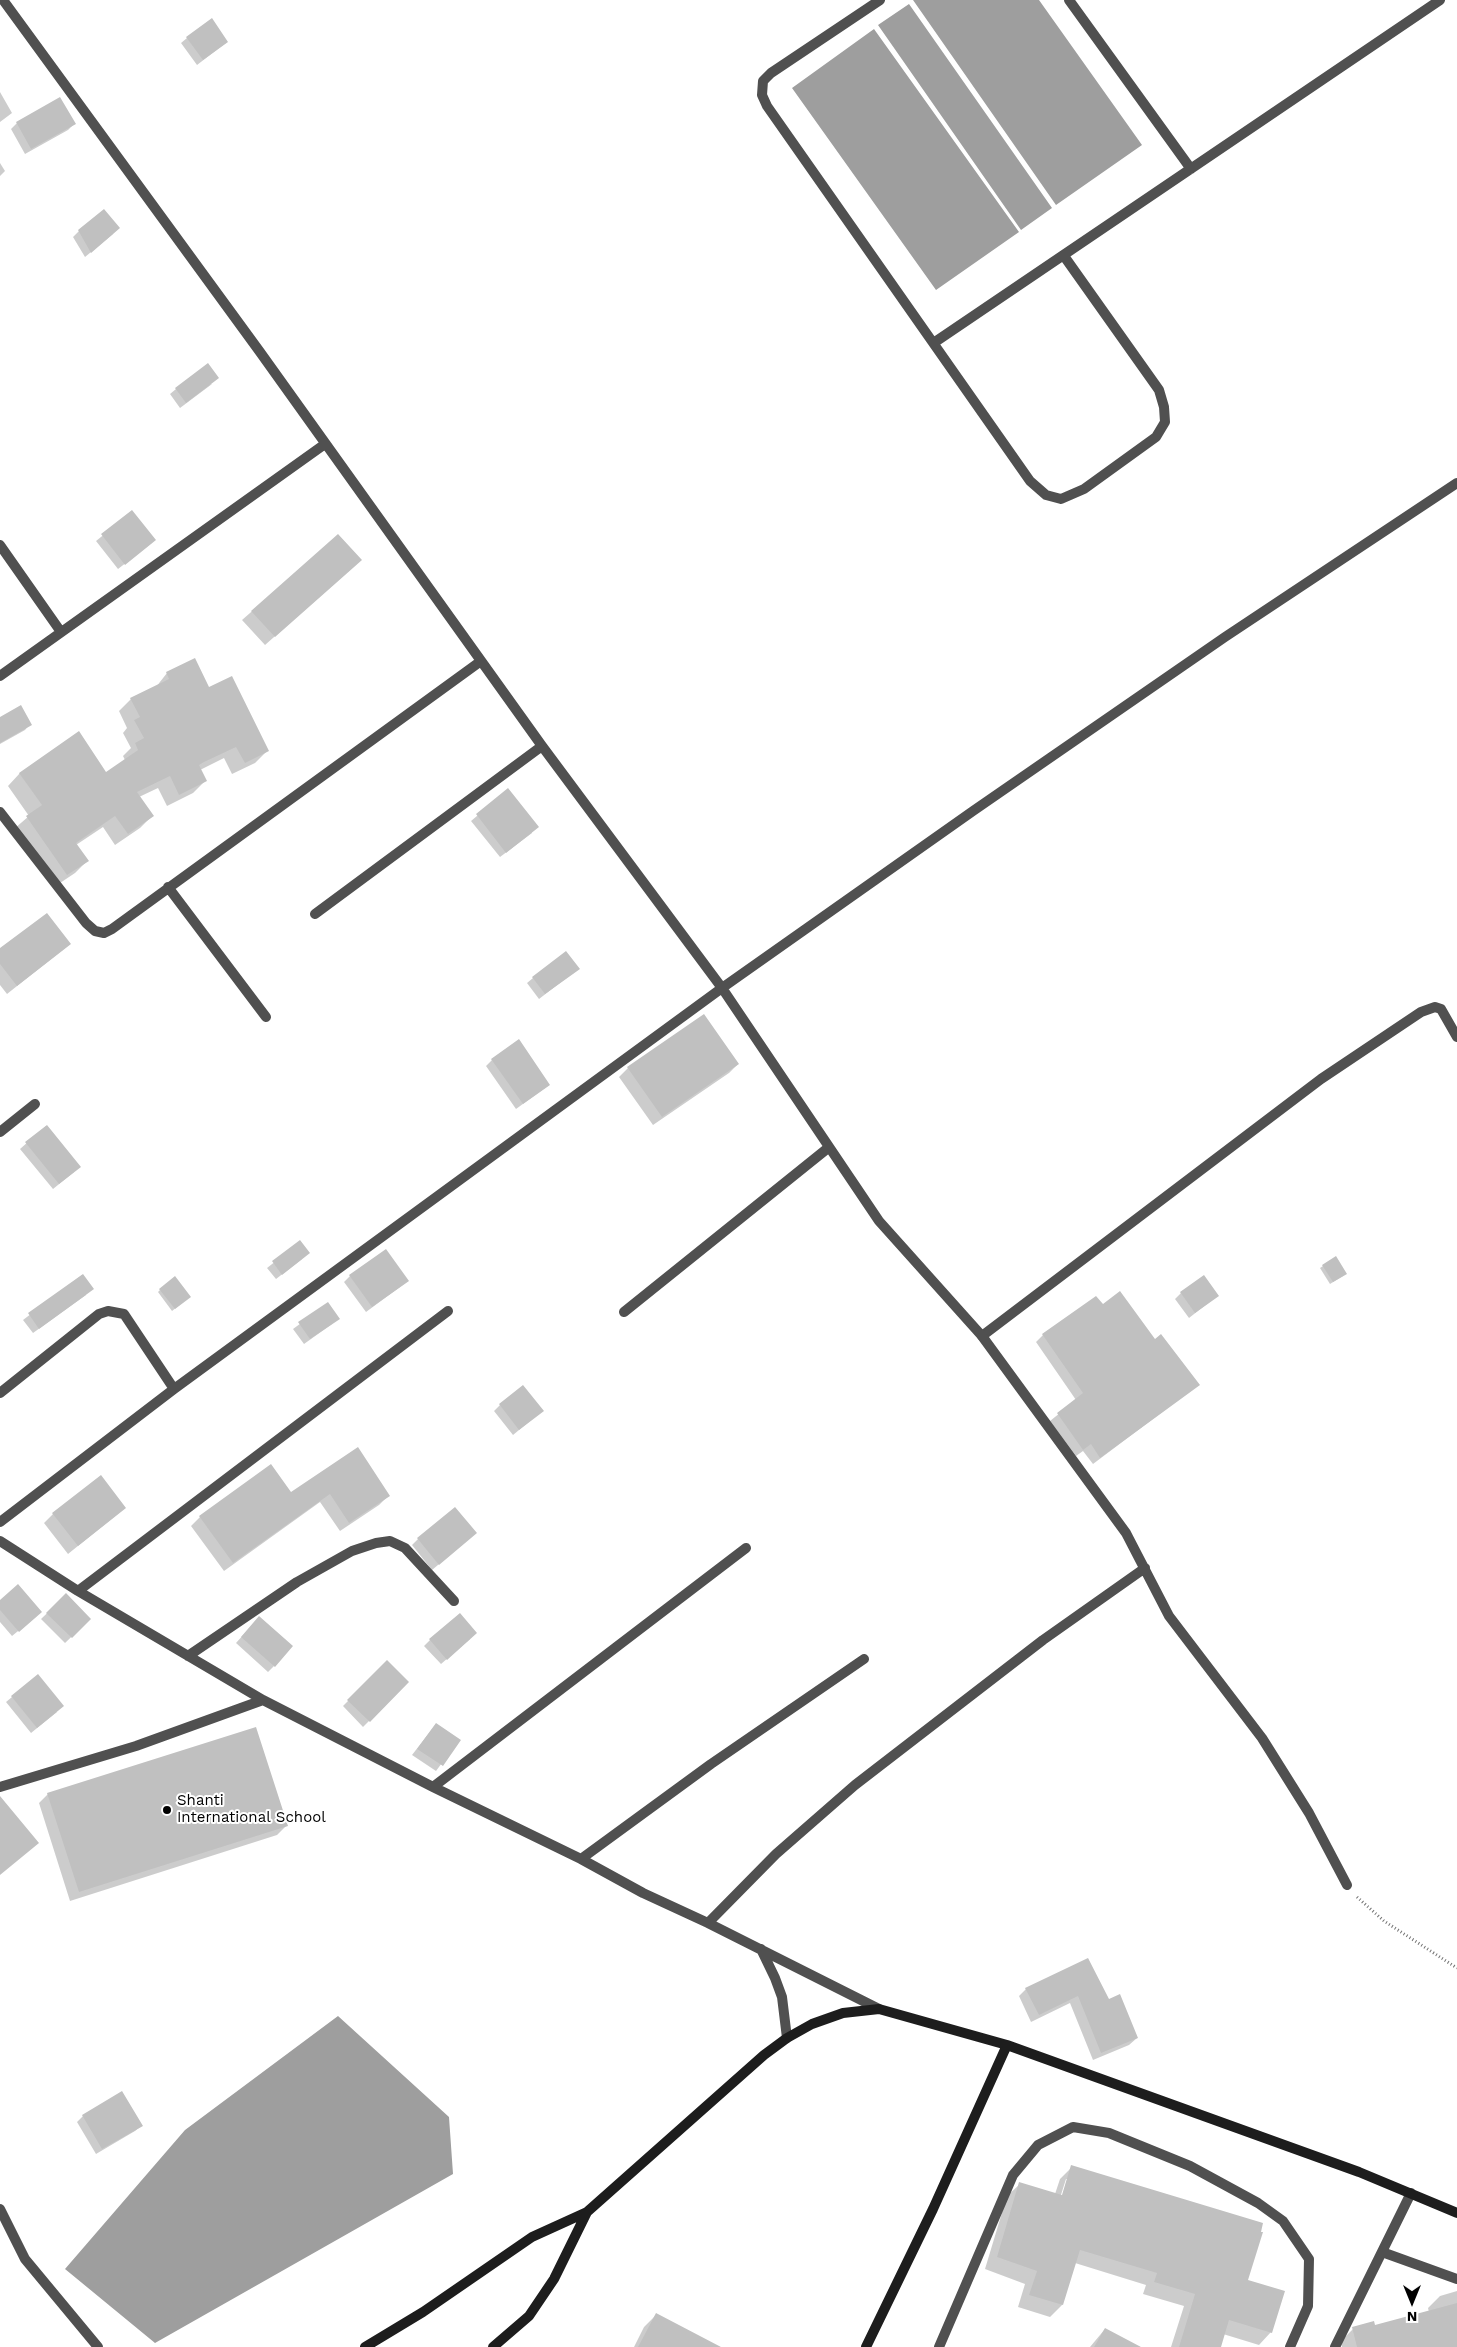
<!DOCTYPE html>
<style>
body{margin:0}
#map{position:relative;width:1457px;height:2347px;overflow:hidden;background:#fff;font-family:"Work Sans",sans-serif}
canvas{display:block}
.north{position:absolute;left:1387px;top:2277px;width:50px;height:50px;-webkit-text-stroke:4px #fff;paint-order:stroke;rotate:180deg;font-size:14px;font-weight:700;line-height:20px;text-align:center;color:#000}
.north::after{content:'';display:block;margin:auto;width:18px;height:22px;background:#000;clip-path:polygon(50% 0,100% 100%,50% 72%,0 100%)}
</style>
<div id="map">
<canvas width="1457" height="2347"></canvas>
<div class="north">N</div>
</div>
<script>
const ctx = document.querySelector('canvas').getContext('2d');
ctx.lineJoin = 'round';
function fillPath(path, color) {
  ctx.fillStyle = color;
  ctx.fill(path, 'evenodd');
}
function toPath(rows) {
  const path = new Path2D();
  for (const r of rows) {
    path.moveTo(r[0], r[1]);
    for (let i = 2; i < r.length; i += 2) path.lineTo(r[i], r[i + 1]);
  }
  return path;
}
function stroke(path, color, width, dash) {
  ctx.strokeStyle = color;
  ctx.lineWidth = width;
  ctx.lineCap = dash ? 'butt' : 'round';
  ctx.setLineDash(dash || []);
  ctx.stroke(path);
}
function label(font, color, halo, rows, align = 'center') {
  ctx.font = font + ' "Work Sans",sans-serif';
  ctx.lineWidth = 4;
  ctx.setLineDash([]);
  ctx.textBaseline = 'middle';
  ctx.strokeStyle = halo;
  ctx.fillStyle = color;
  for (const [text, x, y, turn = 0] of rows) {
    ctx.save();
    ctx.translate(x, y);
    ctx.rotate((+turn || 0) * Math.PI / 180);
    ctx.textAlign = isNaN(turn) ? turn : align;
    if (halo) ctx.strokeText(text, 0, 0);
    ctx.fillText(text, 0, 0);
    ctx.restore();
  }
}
const water = toPath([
 [913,0,1039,0,1142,145,1056,205],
 [909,4,1052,208,1021,230,878,25],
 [874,29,1019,232,936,290,792,88],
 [338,2016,449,2117,453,2174,155,2343,65,2269,185,2130]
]);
const shadow = toPath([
 [187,38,227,42,197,65,181,43],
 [0,92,12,113,0,122],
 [17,123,74,124,68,130,25,154,11,129],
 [0,163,5,171,0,176],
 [79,231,113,234,85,257,73,237],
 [212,384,180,408,170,394,176,389],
 [132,512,149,545,118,569,96,541],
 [338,536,351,569,265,645,242,620],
 [167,673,209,689,267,751,255,763,232,774,224,758,200,770,205,781,193,793,167,806,158,788,139,797,152,816,140,828,115,845,103,827,76,845,87,861,75,873,54,887,14,829,29,816,8,786,20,773,106,773,125,760,123,756,131,748,123,733,127,728,119,711,131,699,156,687],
 [0,719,30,724,25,730,0,744],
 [508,790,532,833,500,857,471,821],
 [70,944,7,994,0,985,0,950],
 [578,969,539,999,527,983,533,978],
 [492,1060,549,1085,516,1109,486,1066],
 [738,1064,729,1073,653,1125,619,1077,628,1068],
 [46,1126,74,1172,53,1189,20,1149],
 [300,1242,302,1259,276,1279,267,1268],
 [1323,1266,1343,1276,1330,1284,1320,1268],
 [82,1275,86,1295,33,1333,23,1320],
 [350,1276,408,1281,366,1312,344,1282],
 [160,1290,187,1299,172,1311,158,1292],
 [1181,1293,1217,1296,1189,1318,1175,1299],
 [327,1304,332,1324,304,1344,293,1329],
 [1102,1306,1155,1340,1198,1385,1093,1464,1083,1451,1076,1456,1050,1421,1076,1400,1036,1342,1043,1335],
 [500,1405,542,1411,513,1435,494,1411],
 [357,1449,388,1496,379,1505,340,1531,320,1502,224,1571,191,1526,200,1517,291,1493],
 [125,1508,68,1554,44,1523,53,1514],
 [418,1539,469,1539,432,1570,412,1545],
 [66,1595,90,1619,65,1643,41,1619],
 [0,1602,34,1618,12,1636,0,1622],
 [253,1624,274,1666,268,1672,236,1643],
 [470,1639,441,1664,424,1646,430,1640],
 [387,1662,408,1682,363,1727,343,1706],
 [12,1697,57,1712,31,1733,6,1702],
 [436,1724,459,1740,436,1771,412,1755],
 [48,1794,286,1826,277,1835,70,1901,39,1803],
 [1088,1959,1108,2000,1137,2038,1129,2045,1093,2060,1070,2003,1031,2022,1019,1996,1026,1989],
 [83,2116,141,2126,135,2131,96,2154,77,2122],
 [1072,2167,1271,2332,1259,2345,1223,2334,1219,2347,1171,2347,1184,2306,1143,2294,1146,2285,1075,2263,1062,2305,1050,2317,1018,2307,1025,2284,985,2269,1007,2196,1020,2184,1055,2194,1060,2179],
 [1066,2179,1068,2179,1062,2202,1059,2201],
 [1457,2291,1457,2347,1342,2347,1341,2341,1353,2329,1374,2327,1429,2312,1428,2308,1440,2296],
 [656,2315,719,2347,634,2347,644,2327],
 [1105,2329,1138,2347,1090,2347]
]);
const building = toPath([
 [212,18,228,42,203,60,186,37],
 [60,97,76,124,31,149,16,122],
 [104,209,120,228,91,253,78,230],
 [208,363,219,378,186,403,175,388],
 [132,510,156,540,125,565,101,534],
 [338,534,362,560,275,637,251,611],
 [195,658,209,687,232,676,269,751,245,763,236,747,204,762,199,765,207,781,179,795,170,776,137,792,154,816,128,834,115,816,76,843,89,861,67,875,26,816,42,805,19,773,79,731,106,772,138,750,135,743,144,738,134,720,140,717,130,698,169,679,166,672],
 [21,705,32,725,0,743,0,717],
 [508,788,539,827,506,853,476,814],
 [47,913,71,944,17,986,0,964,0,948],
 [566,951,580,969,545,994,532,977],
 [704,1014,739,1064,662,1117,627,1067],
 [519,1039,550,1085,523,1104,491,1059],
 [47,1125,81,1167,59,1184,25,1142],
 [300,1240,310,1253,282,1275,272,1261],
 [386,1249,409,1281,372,1307,349,1275],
 [1336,1256,1347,1274,1333,1282,1322,1265],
 [83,1274,94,1289,39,1329,28,1313],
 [1204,1275,1219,1296,1195,1313,1180,1292],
 [175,1276,191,1297,175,1309,159,1289],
 [1120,1291,1155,1339,1161,1334,1200,1385,1100,1458,1091,1444,1083,1450,1057,1413,1083,1393,1042,1334,1096,1296,1103,1304],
 [328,1302,340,1319,310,1339,298,1322],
 [523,1385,544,1411,519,1430,499,1404],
 [358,1447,390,1496,349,1523,330,1494,233,1563,199,1516,271,1464,291,1492],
 [101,1475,126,1508,78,1546,52,1513],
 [455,1507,477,1533,439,1565,417,1538],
 [18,1584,42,1612,19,1632,0,1610,0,1600],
 [66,1593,91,1619,72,1638,46,1613],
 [460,1613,477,1633,447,1660,429,1639],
 [259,1616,293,1646,275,1667,241,1637],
 [387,1660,409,1682,370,1722,347,1700],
 [38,1674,64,1706,37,1728,11,1696],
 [436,1723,461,1740,443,1766,417,1749],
 [256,1727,288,1826,79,1892,47,1793],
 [0,1796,39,1843,0,1875],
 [1088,1958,1109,1999,1120,1994,1138,2038,1101,2053,1078,1996,1039,2015,1025,1988],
 [122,2091,143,2126,102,2149,82,2115],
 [1071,2165,1263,2223,1261,2232,1263,2232,1248,2280,1285,2291,1272,2333,1229,2320,1221,2347,1179,2347,1195,2294,1154,2282,1157,2273,1080,2250,1063,2305,1029,2295,1037,2271,997,2257,1019,2182,1062,2195],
 [1457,2303,1457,2347,1357,2347,1352,2327,1374,2321,1375,2325],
 [656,2313,721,2347,638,2347],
 [1105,2328,1141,2347,1094,2347]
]);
const path = toPath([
 [1357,1897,1384,1921,1457,1968]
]);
const lane = toPath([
 [880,0,771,73,763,81,762,95,767,106,1030,481,1046,495,1061,499,1084,489,1156,437,1165,422,1164,407,1159,390,1064,256],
 [1069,0,1191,169],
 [935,342,1440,0],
 [982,1336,1321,1079,1421,1012,1435,1007,1441,1009,1457,1037],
 [939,2347,1013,2175,1038,2145,1073,2127,1109,2133,1190,2166,1258,2203,1283,2221,1309,2259,1308,2306,1290,2347]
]);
const street = toPath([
 [3,0,260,352,542,746,722,988,879,1221,982,1336,1126,1533,1169,1616,1262,1738,1309,1813,1347,1885],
 [0,545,61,632],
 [0,676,325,444],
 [0,812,86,923,95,931,104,933,112,929,481,661],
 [168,887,266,1017],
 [315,914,542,746],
 [0,1132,35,1104],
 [624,1312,828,1148],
 [0,1393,99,1314,108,1311,124,1314,174,1389],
 [0,1522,174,1389,722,988,973,811,1225,637,1457,483],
 [0,1541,78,1591,263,1700,433,1787,581,1859,643,1893,708,1923,879,2009],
 [78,1591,448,1311],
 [188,1656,297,1582,352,1551,376,1543,390,1541,405,1548,454,1601],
 [0,1787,136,1746,263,1700],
 [433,1787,746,1548],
 [581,1859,711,1764,864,1659],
 [708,1923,776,1854,855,1785,1043,1640,1145,1568],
 [761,1949,775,1978,782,1997,787,2038],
 [0,2209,25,2259,98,2347],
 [1382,2252,1457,2279],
 [1335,2347,1411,2193]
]);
const secondary = toPath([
 [365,2347,423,2312,532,2237,587,2212,764,2055,787,2038,812,2024,843,2013,879,2009,1007,2045,1359,2172,1457,2213],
 [493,2347,529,2316,554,2279,587,2212],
 [866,2347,933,2209,1007,2045]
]);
const markers = [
 [167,1810,5,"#000"]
];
const poiNames = [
 ["Shanti",177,1801],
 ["International School",177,1818]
];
fillPath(water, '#9e9e9e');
fillPath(shadow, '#0003');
fillPath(building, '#c0c0c0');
stroke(path, '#727272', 3, [1, 2.5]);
stroke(lane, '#505050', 10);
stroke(street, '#505050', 10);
stroke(secondary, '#1d1d1d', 10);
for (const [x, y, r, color] of markers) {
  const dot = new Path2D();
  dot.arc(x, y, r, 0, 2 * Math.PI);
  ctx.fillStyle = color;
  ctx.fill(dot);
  stroke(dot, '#fff', 2);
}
label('15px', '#000', '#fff', poiNames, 'left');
</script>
